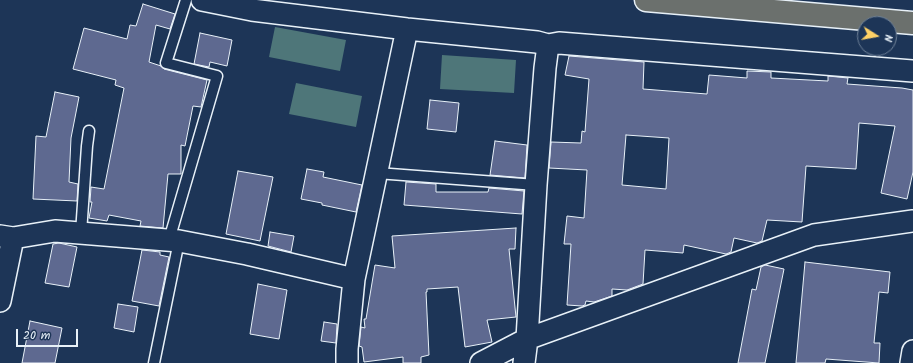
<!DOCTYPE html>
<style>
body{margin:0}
#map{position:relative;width:913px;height:363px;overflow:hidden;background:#1d3557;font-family:Kalam,sans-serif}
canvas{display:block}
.north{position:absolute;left:857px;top:16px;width:40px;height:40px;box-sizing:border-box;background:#1d3557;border:1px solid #6e8097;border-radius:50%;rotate:101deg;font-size:11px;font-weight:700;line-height:16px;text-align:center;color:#e8f1f8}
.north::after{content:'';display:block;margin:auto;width:14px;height:18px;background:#ffd166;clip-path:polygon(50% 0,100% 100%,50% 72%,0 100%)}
.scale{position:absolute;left:16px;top:329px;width:62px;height:18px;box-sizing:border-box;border:2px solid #e8f1f8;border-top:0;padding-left:5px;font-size:12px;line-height:14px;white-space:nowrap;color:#e8f1f8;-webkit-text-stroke:3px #1d3557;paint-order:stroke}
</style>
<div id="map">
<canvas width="913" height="363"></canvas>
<div class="north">N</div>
<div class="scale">20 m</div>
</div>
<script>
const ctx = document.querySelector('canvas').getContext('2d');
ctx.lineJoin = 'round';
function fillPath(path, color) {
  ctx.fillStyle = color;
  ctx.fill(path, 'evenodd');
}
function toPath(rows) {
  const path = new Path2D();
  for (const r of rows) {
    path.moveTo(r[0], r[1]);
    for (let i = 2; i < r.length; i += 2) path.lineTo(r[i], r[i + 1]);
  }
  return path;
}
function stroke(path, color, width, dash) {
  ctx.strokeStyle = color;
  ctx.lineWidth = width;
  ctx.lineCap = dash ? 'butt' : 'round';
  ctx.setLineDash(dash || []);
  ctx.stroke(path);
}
const green = toPath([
 [275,27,346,40,340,71,269,57],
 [442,55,516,60,514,93,440,89],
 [296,83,362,96,356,127,289,114]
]);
const building = toPath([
 [143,4,175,14,170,29,156,25,149,62,161,66,164,69,207,80,201,107,193,106,185,146,181,145,181,174,168,174,163,228,140,226,141,221,109,215,107,221,89,218,92,202,90,202,91,187,104,189,124,88,115,85,116,80,73,69,84,28,127,39,130,25,136,26,143,4],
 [200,33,232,40,227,66,210,62,209,67,194,64,200,33],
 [569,56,644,62,643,89,707,94,709,75,747,78,747,71,771,72,771,78,828,81,828,76,848,78,847,84,902,88,913,90,913,172,907,199,881,193,895,126,859,123,856,169,806,166,802,222,767,220,762,241,757,243,734,238,731,252,726,254,684,245,683,253,645,250,643,284,627,290,612,289,612,296,594,302,586,301,585,305,582,306,567,305,571,244,564,244,567,216,584,218,587,170,549,168,551,142,581,143,582,131,585,132,589,79,565,75,569,56],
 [626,135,669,138,666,189,622,185,626,135],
 [55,92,79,97,71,138,69,182,78,184,77,201,33,199,36,136,46,137,55,92],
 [430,100,459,103,456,132,427,129,430,100],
 [495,141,527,145,525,178,490,175,495,141],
 [307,169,324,172,323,177,362,185,356,212,322,205,322,203,301,199,307,169],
 [238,171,273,177,260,241,226,234,238,171],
 [406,182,436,184,436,192,488,192,489,188,524,191,522,214,404,205,406,182],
 [516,228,515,249,509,249,516,317,487,320,492,342,465,347,458,287,427,289,427,292,426,292,429,355,421,357,421,363,403,363,403,357,364,362,362,347,359,346,361,327,365,328,364,319,366,319,375,265,395,268,392,236,516,228],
 [270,232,294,236,291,252,268,246,270,232],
 [59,243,77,247,69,287,45,283,53,244,59,243],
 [142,250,160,252,160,255,169,257,159,306,132,301,142,250],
 [805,262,890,272,888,293,879,292,874,343,880,343,879,363,826,359,825,363,796,363,805,262],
 [765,265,784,269,765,363,738,363,752,289,756,290,761,267,765,265],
 [258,284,287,290,279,339,250,334,258,284],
 [118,304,138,307,134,332,114,328,118,304],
 [30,321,62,328,55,363,22,363,30,321],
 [324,322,337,324,336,343,321,341,324,322]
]);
const lane = toPath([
 [377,173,536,185],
 [81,233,87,146,89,131],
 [169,240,217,76,166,63,186,0],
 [154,363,179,241]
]);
const street = toPath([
 [202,0,252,10,407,29,537,42,548,45],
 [0,236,13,238,0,301],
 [13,238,55,231,179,241,247,254,354,279],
 [347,363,347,349,354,279,407,29],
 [481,363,527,339,814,235,913,221],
 [524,363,527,339,536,185,545,68,548,45,559,43,913,71],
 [911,363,913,351]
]);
const highway = toPath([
 [646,0,913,23]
]);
fillPath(green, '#4e7679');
fillPath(building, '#5e6990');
stroke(building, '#e8f1f8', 1);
stroke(lane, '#e8f1f8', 13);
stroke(street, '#e8f1f8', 24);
stroke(highway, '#e8f1f8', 25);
stroke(lane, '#1d3557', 10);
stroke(street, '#1d3557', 21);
stroke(highway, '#6b706d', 22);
</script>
